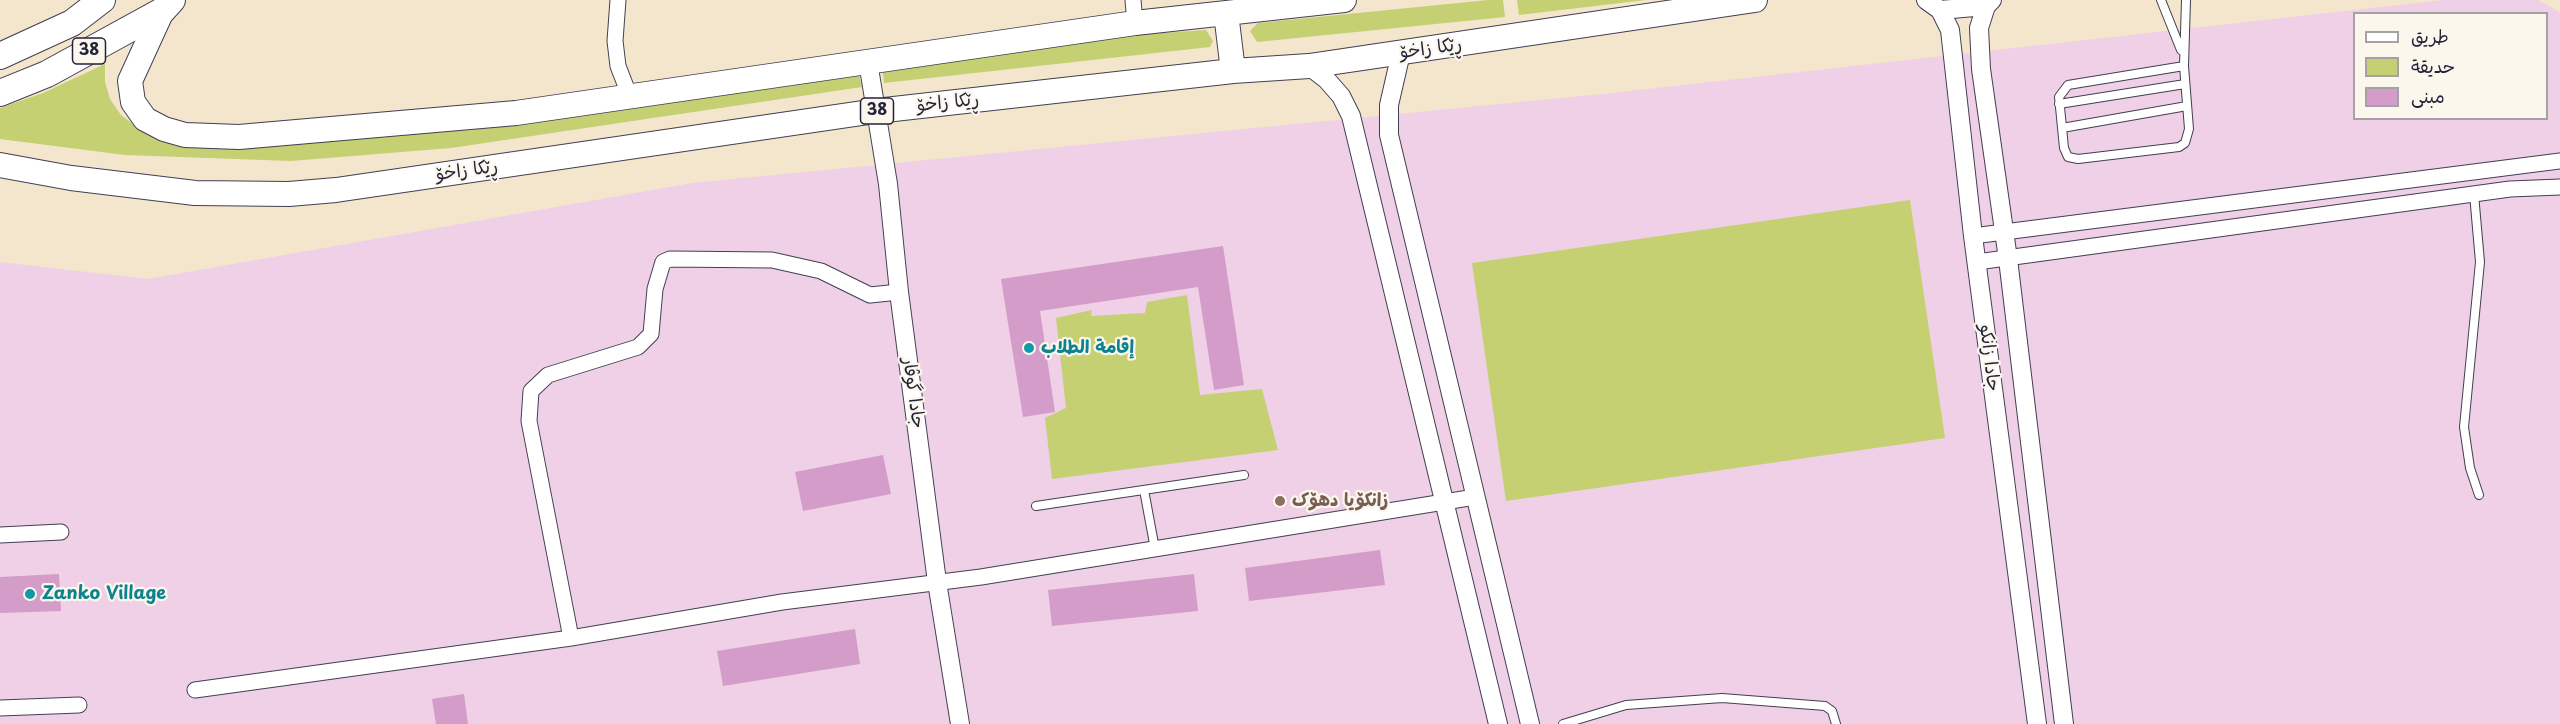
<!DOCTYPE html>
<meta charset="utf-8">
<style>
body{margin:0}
#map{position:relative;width:2560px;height:724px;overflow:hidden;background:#f4e6cd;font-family:"Playpen Sans","Playpen Sans Arabic",sans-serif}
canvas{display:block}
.legend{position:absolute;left:2353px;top:12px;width:195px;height:108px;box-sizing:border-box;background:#fbf7ec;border:2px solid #a4a2a5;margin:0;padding:8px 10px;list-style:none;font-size:18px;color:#22223b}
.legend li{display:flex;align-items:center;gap:12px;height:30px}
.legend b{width:30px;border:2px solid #a4a2a5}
</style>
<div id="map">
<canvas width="2560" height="724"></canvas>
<ul class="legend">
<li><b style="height:8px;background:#fff"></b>طريق</li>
<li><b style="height:16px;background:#c4d072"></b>حديقة</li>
<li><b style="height:16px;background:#d49cc8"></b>مبنى</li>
</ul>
</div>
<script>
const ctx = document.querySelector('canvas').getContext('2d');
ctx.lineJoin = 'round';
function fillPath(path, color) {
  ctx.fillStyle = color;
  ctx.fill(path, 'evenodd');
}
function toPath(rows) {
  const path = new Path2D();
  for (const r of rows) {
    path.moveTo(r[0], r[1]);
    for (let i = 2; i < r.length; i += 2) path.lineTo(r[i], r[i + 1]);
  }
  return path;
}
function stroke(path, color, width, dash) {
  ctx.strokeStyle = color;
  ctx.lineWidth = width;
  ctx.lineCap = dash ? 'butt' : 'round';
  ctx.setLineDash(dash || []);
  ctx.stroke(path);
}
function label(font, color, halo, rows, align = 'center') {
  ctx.font = font + ' "Playpen Sans","Playpen Sans Arabic",sans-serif';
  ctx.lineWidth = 4.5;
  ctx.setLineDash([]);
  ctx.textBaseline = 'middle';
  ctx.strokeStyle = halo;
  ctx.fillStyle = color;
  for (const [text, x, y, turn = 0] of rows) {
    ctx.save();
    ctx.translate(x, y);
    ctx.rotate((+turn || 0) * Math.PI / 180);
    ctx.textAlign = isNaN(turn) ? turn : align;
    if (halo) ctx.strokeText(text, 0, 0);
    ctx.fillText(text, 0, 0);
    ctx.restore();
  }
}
const built = toPath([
 [2443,0,2538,0,2560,12,2560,724,0,724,0,262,148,279,692,183,1612,93],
 [2354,14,2546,14,2546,118,2354,118]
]);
const green = toPath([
 [1488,0,1503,0,1505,17,1257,42,1250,31,1258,23],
 [1517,0,1646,0,1519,15],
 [1206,30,1213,41,1210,47,884,83,882,65,1073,39],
 [105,64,105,82,110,99,121,115,146,134,174,138,857,67,862,87,451,148,291,161,125,155,0,139,0,108,43,93],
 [1910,200,1945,438,1506,501,1472,263],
 [1187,295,1200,395,1262,389,1278,450,1052,479,1045,418,1066,408,1056,318,1092,310,1091,316,1145,313,1147,302]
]);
const building = toPath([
 [1223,246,1244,385,1214,390,1198,287,1040,311,1055,412,1023,417,1001,279],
 [883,455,891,494,803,511,795,472],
 [1380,550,1385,585,1249,601,1245,568],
 [59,574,61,611,0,613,0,577],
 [1194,574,1198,611,1052,626,1048,590],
 [855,629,860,664,723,686,717,651],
 [464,694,468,724,436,724,432,699]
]);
const service = toPath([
 [2161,0,2181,50],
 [2184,66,2189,129,2185,143,2179,147,2078,159,2068,157,2064,148,2059,97,2068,85,2184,66],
 [2184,66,2186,0],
 [2059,104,2185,84],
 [2062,128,2187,106],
 [2474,194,2480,262,2464,427,2470,468,2479,495],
 [1144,490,1155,549],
 [1036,506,1244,475],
 [1563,724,1626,705,1722,698,1825,706,1832,711,1836,724]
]);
const minor = toPath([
 [618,0,615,41,618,66,630,97],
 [1133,0,1135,23],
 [1973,236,2560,161],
 [1977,262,2510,189,2560,187],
 [0,535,61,532],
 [571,638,529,421,531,391,548,375,638,347,651,334,655,289,663,262,670,259,772,260,821,271,870,295,899,292],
 [195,690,571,638,782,602,981,577,1475,497],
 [0,708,79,705]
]);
const tertiary = toPath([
 [1926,0,1940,10,1950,30,1973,236,2037,724],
 [1992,0,1986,6,1979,28,1981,69,2008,259,2064,724],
 [1940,10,1986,6],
 [1401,53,1389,105,1389,135,1530,724],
 [868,62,888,184,899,292,937,582,960,724],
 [1309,66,1326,79,1341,96,1351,116,1498,724]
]);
const primary = toPath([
 [162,11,130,81,133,102,145,119,164,129,185,135,239,137,516,113,1135,23,1344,0],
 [1226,13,1233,71],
 [0,165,71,178,195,193,289,194,336,190,876,111,1233,71,1309,66,1755,0]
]);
const trunk = toPath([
 [0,56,72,23,102,0],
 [0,93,47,74,162,11,172,0]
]);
const markers = [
 [1029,348,6,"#0f9aa8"],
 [1280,501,6,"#8d6e63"],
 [30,594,6,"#0f9aa8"]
];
const shields = [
 [89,51,33],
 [877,111,33]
];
const shieldNames = [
 ["38",89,51],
 ["38",877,111]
];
const streetNames = [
 ["ڕێکا زاخۆ",1431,49,-8],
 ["ڕێکا زاخۆ",948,103,-6],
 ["ڕێکا زاخۆ",467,171,-8],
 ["جادا زانکو",1989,358,83],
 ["جادا گوڤار",913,393,82]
];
const cultureNames = [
 ["إقامة الطلاب",1041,348],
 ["Zanko Village",42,594]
];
const educationNames = [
 ["زانکۆیا دهۆک",1292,501]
];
fillPath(built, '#efd0e6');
fillPath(green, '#c4d072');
fillPath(building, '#d49cc8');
stroke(service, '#423f51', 10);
stroke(minor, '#423f51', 17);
stroke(tertiary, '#423f51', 20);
stroke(primary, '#423f51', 26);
stroke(trunk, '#423f51', 28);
stroke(service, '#fff', 8);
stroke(minor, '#fff', 15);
stroke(tertiary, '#fff', 18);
stroke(primary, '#fff', 24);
stroke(trunk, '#fff', 26);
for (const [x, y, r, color] of markers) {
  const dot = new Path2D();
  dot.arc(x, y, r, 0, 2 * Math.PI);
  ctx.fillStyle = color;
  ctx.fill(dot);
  stroke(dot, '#fbf7ec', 2);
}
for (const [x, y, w] of shields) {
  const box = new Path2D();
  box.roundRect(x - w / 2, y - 13, w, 26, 4.5);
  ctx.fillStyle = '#fbf7ec';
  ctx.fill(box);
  stroke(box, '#22223b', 1.5);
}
label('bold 16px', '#22223b', null, shieldNames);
label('18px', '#22223b', '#fbf7ec', streetNames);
label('bold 18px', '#0d838f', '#fbf7ec', cultureNames, 'left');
label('bold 18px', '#785e54', '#fbf7ec', educationNames, 'left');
</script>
